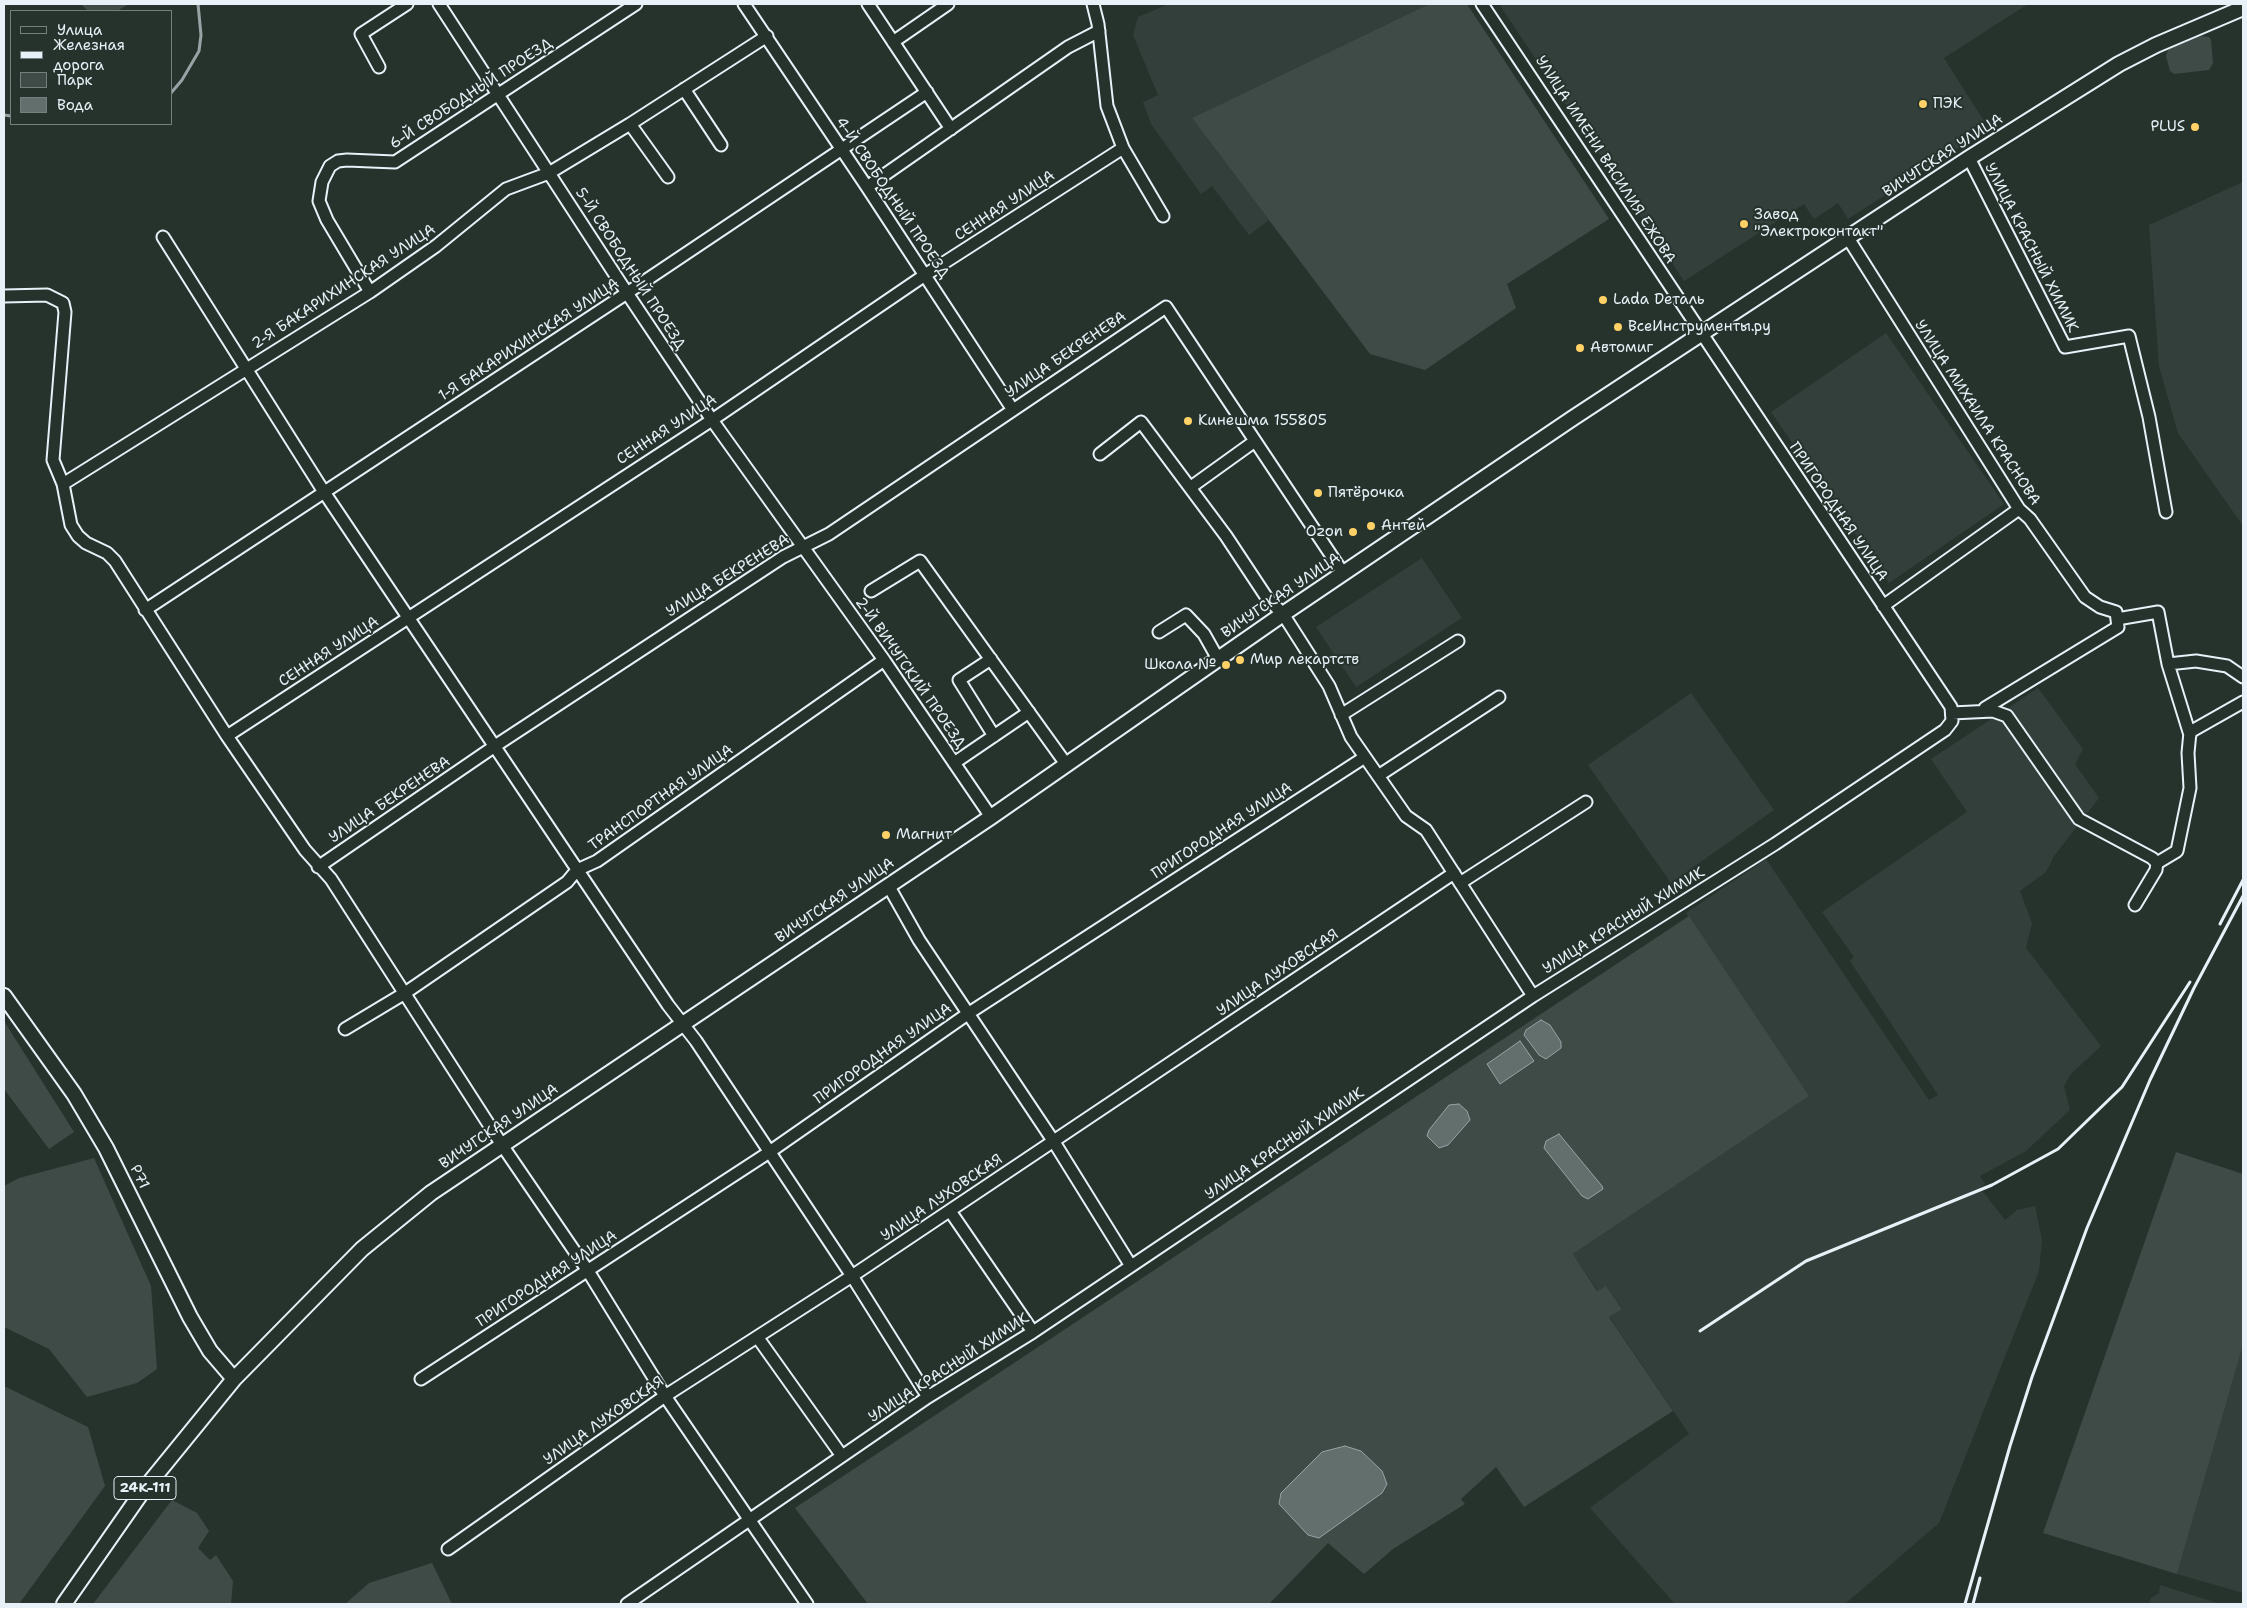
<!DOCTYPE html>
<meta charset="utf-8">
<style>
body{margin:0}
#map{position:relative;width:2247px;height:1608px;overflow:hidden;background:#26332d;font-family:"Shantell Sans",sans-serif}
canvas{display:block}
.frame{position:absolute;inset:0;border:5px solid #e8f1f8;pointer-events:none}
.legend{position:absolute;left:10px;top:10px;width:162px;height:115px;box-sizing:border-box;background:#26332d;border:1px solid #747f7e;margin:0;padding:6px 9px;list-style:none;font-size:15px;color:#e8f1f8}
.legend li{display:flex;align-items:center;gap:10px;height:25px}
.legend b{width:25px;border:1px solid #747f7e}
</style>
<div id="map">
<canvas width="2247" height="1608"></canvas>
<div class="frame"></div>
<ul class="legend">
<li><b style="height:6px;background:#26332d"></b>Улица</li>
<li><b style="height:6px;background:#e8f1f8"></b>Железная дорога</li>
<li><b style="height:14px;background:#3e4b47"></b>Парк</li>
<li><b style="height:14px;background:#636f6d"></b>Вода</li>
</ul>
</div>
<script>
const ctx = document.querySelector('canvas').getContext('2d');
ctx.lineJoin = 'round';
function fillPath(path, color) {
  ctx.fillStyle = color;
  ctx.fill(path, 'evenodd');
}
function toPath(rows) {
  const path = new Path2D();
  for (const r of rows) {
    path.moveTo(r[0], r[1]);
    for (let i = 2; i < r.length; i += 2) path.lineTo(r[i], r[i + 1]);
  }
  return path;
}
function stroke(path, color, width, dash) {
  ctx.strokeStyle = color;
  ctx.lineWidth = width;
  ctx.lineCap = dash ? 'butt' : 'round';
  ctx.setLineDash(dash || []);
  ctx.stroke(path);
}
function label(font, color, halo, rows, align = 'center') {
  ctx.font = font + ' "Shantell Sans",sans-serif';
  ctx.lineWidth = 4;
  ctx.setLineDash([]);
  ctx.textBaseline = 'middle';
  ctx.strokeStyle = halo;
  ctx.fillStyle = color;
  for (const [text, x, y, turn = 0] of rows) {
    ctx.save();
    ctx.translate(x, y);
    ctx.rotate((+turn || 0) * Math.PI / 180);
    ctx.textAlign = isNaN(turn) ? turn : align;
    if (halo) ctx.strokeText(text, 0, 0);
    ctx.fillText(text, 0, 0);
    ctx.restore();
  }
}
const built = toPath([
 [1169,4,1429,4,1192,118,1269,220,1249,235,1212,186,1201,194,1151,124,1143,102,1158,95,1133,35,1138,17],
 [1499,4,2028,4,1944,58,1984,121,1961,136,1966,143,1848,219,1838,203,1814,219,1804,204,1684,281],
 [2243,182,2243,526,2178,433,2159,366,2149,225],
 [1886,333,2004,504,1889,583,1771,412],
 [1422,558,1462,618,1356,687,1316,627],
 [2038,688,2083,749,2075,764,2099,798,2054,856,2046,872,2020,891,2032,923,2026,948,2101,1046,2071,1074,2064,1086,2070,1110,2026,1151,1980,1176,1985,1184,1980,1188,2005,1220,2017,1210,2035,1206,2042,1240,2039,1271,1939,1523,1845,1604,1675,1604,1590,1508,1689,1434,1609,1316,1622,1308,1606,1286,1598,1291,1573,1254,1808,1096,1686,913,1766,859,1929,1100,1938,1095,1850,961,1854,957,1822,912,1967,812,1931,759],
 [1691,693,1774,810,1671,883,1588,765],
 [2243,1345,2243,1593,2177,1574],
 [2160,1585,2220,1604,2149,1604,2151,1598,2159,1593]
]);
const green = toPath([
 [81,4,129,4,117,11,88,11],
 [1429,4,1467,4,1609,219,1507,284,1516,308,1425,370,1370,354,1192,118],
 [2201,36,2209,37,2211,40,2213,63,2209,70,2174,74,2170,71,2166,56,2168,49],
 [1689,916,1809,1096,1573,1254,1597,1291,1606,1286,1622,1309,1609,1317,1673,1411,1524,1507,1496,1467,1461,1499,1465,1504,1393,1549,1364,1574,1328,1543,1269,1604,868,1604,795,1508],
 [4,1021,74,1132,49,1149,4,1089],
 [2176,1152,2243,1174,2243,1345,2177,1574,2043,1533],
 [94,1158,151,1286,157,1369,137,1383,87,1397,49,1349,4,1327,4,1186,19,1178],
 [4,1386,88,1427,105,1486,19,1604,4,1604],
 [172,1500,197,1513,209,1531,198,1548,210,1560,216,1555,233,1581,231,1604,93,1604],
 [432,1563,452,1604,345,1604,369,1583]
]);
const water = toPath([
 [1541,1020,1550,1025,1561,1042,1561,1048,1546,1059,1539,1055,1524,1035,1526,1030,1541,1020],
 [1520,1041,1534,1061,1500,1084,1487,1064,1520,1041],
 [1459,1104,1467,1111,1470,1120,1448,1145,1439,1148,1427,1136,1429,1130,1449,1105,1459,1104],
 [1559,1134,1602,1186,1603,1189,1588,1199,1582,1196,1544,1148,1546,1141,1559,1134],
 [1345,1446,1361,1451,1382,1471,1387,1484,1382,1493,1319,1538,1308,1535,1279,1504,1281,1493,1322,1452,1345,1446]
]);
const stream = toPath([
 [171,93,182,80,199,51,201,35,198,4],
 [4,115,11,116]
]);
const minor = toPath([
 [439,4,627,293,712,420,884,660,991,817],
 [744,4,867,187,1013,410],
 [868,4,951,129],
 [1093,4,1098,24,1107,106,1123,148,1163,216],
 [893,42,948,4],
 [379,67,361,34,407,4],
 [684,89,721,145],
 [630,124,668,177],
 [1969,158,2065,347,2129,336,2149,417,2166,512],
 [867,187,1068,47,1099,31],
 [163,237,324,492,668,1005,696,1041,852,1276,928,1397],
 [1848,238,2019,509,2030,519,2085,597,2100,607,2116,612,2118,627,1985,708],
 [370,292,327,220,319,201,322,182,330,166,338,161,347,160,395,162,636,4],
 [4,296,47,295,63,303,65,312,53,460,63,484,71,525,78,536,86,543,107,553,115,561,227,736,305,850,331,879,502,1145,588,1271,665,1396,807,1604],
 [1100,454,1141,422,1226,536,1267,598,1283,614,1329,686,1351,737,1406,816,1426,830,1533,996],
 [63,484,370,292,436,246,506,189,549,173,630,124,767,36],
 [1191,487,1255,441],
 [871,591,920,561,1066,764],
 [1883,606,2019,509],
 [145,610,627,293,927,92],
 [2117,619,2158,612,2168,664,2196,661,2227,666,2243,677],
 [1159,632,1186,615,1204,634,1218,659],
 [991,659,959,680,994,736],
 [2168,664,2190,735],
 [1952,713,1993,711,2007,716,2079,819,2152,858,2157,863,2156,870,2135,905],
 [1341,715,1458,641],
 [227,736,712,420,925,275,1123,148],
 [954,763,1029,712],
 [1378,776,1499,697],
 [2157,863,2177,851,2190,788,2188,753,2190,732,2243,702],
 [318,867,495,746,783,557,829,534,1166,307,1343,573],
 [1460,883,1586,802],
 [888,885,919,940,1054,1142,1131,1266],
 [345,1029,405,993,567,882,577,870,597,861,884,660],
 [950,1211,1033,1332],
 [758,1338,842,1456],
 [421,1379,768,1153,969,1013,1365,757],
 [448,1549,665,1396,852,1276,1454,873],
 [627,1604,928,1397,1033,1332,1533,996,1775,844,1945,730,1952,721,1951,707,1482,4]
]);
const major = toPath([
 [4,996,74,1094,106,1148,190,1317,210,1351,234,1379],
 [64,1604,142,1492,234,1379,362,1249,431,1193,991,817,1283,614,1573,418,1969,158,2119,64,2156,45,2243,8]
]);
const rail = toPath([
 [2220,924,2243,880],
 [1700,1331,1806,1261,1992,1185,2058,1149,2122,1087,2190,982],
 [1965,1604,2010,1446,2032,1377,2087,1228,2150,1080,2194,988,2243,896],
 [1973,1604,1980,1578]
]);
const markers = [
 [1923,104,5,"#ffd166"],
 [2195,127,5,"#ffd166"],
 [1744,224,5,"#ffd166"],
 [1603,300,5,"#ffd166"],
 [1618,327,5,"#ffd166"],
 [1580,348,5,"#ffd166"],
 [1188,421,5,"#ffd166"],
 [1318,493,5,"#ffd166"],
 [1371,526,5,"#ffd166"],
 [1353,532,5,"#ffd166"],
 [1240,660,5,"#ffd166"],
 [1226,665,5,"#ffd166"],
 [886,835,5,"#ffd166"]
];
const shields = [
 [145,1488,62]
];
const shieldNames = [
 ["24К-111",145,1488]
];
const streetNames = [
 ["6-Й СВОБОДНЫЙ ПРОЕЗД",471,94,-33],
 ["ВИЧУГСКАЯ УЛИЦА",1943,156,-33],
 ["УЛИЦА ИМЕНИ ВАСИЛИЯ ЕЖОВА",1605,160,57],
 ["4-Й СВОБОДНЫЙ ПРОЕЗД",892,198,56],
 ["СЕННАЯ УЛИЦА",1005,206,-33],
 ["УЛИЦА КРАСНЫЙ ХИМИК",2031,248,63],
 ["5-Й СВОБОДНЫЙ ПРОЕЗД",630,269,57],
 ["2-Я БАКАРИХИНСКАЯ УЛИЦА",344,287,-33],
 ["1-Я БАКАРИХИНСКАЯ УЛИЦА",529,340,-33],
 ["УЛИЦА БЕКРЕНЕВА",1066,355,-34],
 ["УЛИЦА МИХАИЛА КРАСНОВА",1977,413,57],
 ["СЕННАЯ УЛИЦА",667,430,-33],
 ["ПРИГОРОДНАЯ УЛИЦА",1838,512,56],
 ["УЛИЦА БЕКРЕНЕВА",728,576,-32],
 ["ВИЧУГСКАЯ УЛИЦА",1281,596,-34],
 ["СЕННАЯ УЛИЦА",329,652,-33],
 ["2-Й ВИЧУГСКИЙ ПРОЕЗД",910,673,55],
 ["ТРАНСПОРТНАЯ УЛИЦА",661,798,-35],
 ["УЛИЦА БЕКРЕНЕВА",390,800,-34],
 ["ПРИГОРОДНАЯ УЛИЦА",1222,831,-33],
 ["ВИЧУГСКАЯ УЛИЦА",835,901,-34],
 ["УЛИЦА КРАСНЫЙ ХИМИК",1624,921,-32],
 ["УЛИЦА ЛУХОВСКАЯ",1278,973,-34],
 ["ПРИГОРОДНАЯ УЛИЦА",883,1054,-35],
 ["ВИЧУГСКАЯ УЛИЦА",499,1127,-34],
 ["УЛИЦА КРАСНЫЙ ХИМИК",1285,1144,-34],
 ["Р71",139,1177,63],
 ["УЛИЦА ЛУХОВСКАЯ",942,1198,-34],
 ["ПРИГОРОДНАЯ УЛИЦА",547,1279,-33],
 ["УЛИЦА КРАСНЫЙ ХИМИК",949,1368,-33],
 ["УЛИЦА ЛУХОВСКАЯ",604,1421,-35]
];
const poiNames = [
 ["ПЭК",1933,104],
 ["PLUS",2185,127,"right"],
 ["Завод",1754,215],
 ["\"Электроконтакт\"",1754,232],
 ["Lada Dеталь",1613,300],
 ["ВсеИнструменты.ру",1628,327],
 ["Автомиг",1590,348],
 ["Кинешма 155805",1198,421],
 ["Пятёрочка",1328,493],
 ["Антей",1381,526],
 ["Ozon",1343,532,"right"],
 ["Мир лекартств",1250,660],
 ["Школа №",1216,665,"right"],
 ["Магнит",896,835]
];
fillPath(built, '#333f3a');
fillPath(green, '#3e4b47');
fillPath(water, '#636f6d');
stroke(water, '#98a3a5', 1);
stroke(stream, '#98a3a5', 3);
stroke(minor, '#e8f1f8', 15);
stroke(major, '#e8f1f8', 18);
stroke(minor, '#26332d', 11);
stroke(major, '#26332d', 14);
stroke(rail, '#e8f1f8', 3);
for (const [x, y, r, color] of markers) {
  const dot = new Path2D();
  dot.arc(x, y, r, 0, 2 * Math.PI);
  ctx.fillStyle = color;
  ctx.fill(dot);
  stroke(dot, '#26332d', 2);
}
for (const [x, y, w] of shields) {
  const box = new Path2D();
  box.roundRect(x - w / 2, y - 11.5, w, 23, 4);
  ctx.fillStyle = '#26332d';
  ctx.fill(box);
  stroke(box, '#e8f1f8', 1);
}
label('bold 14px', '#e8f1f8', null, shieldNames);
label('15px', '#e8f1f8', '#26332d', streetNames);
label('15px', '#e8f1f8', '#26332d', poiNames, 'left');
</script>
